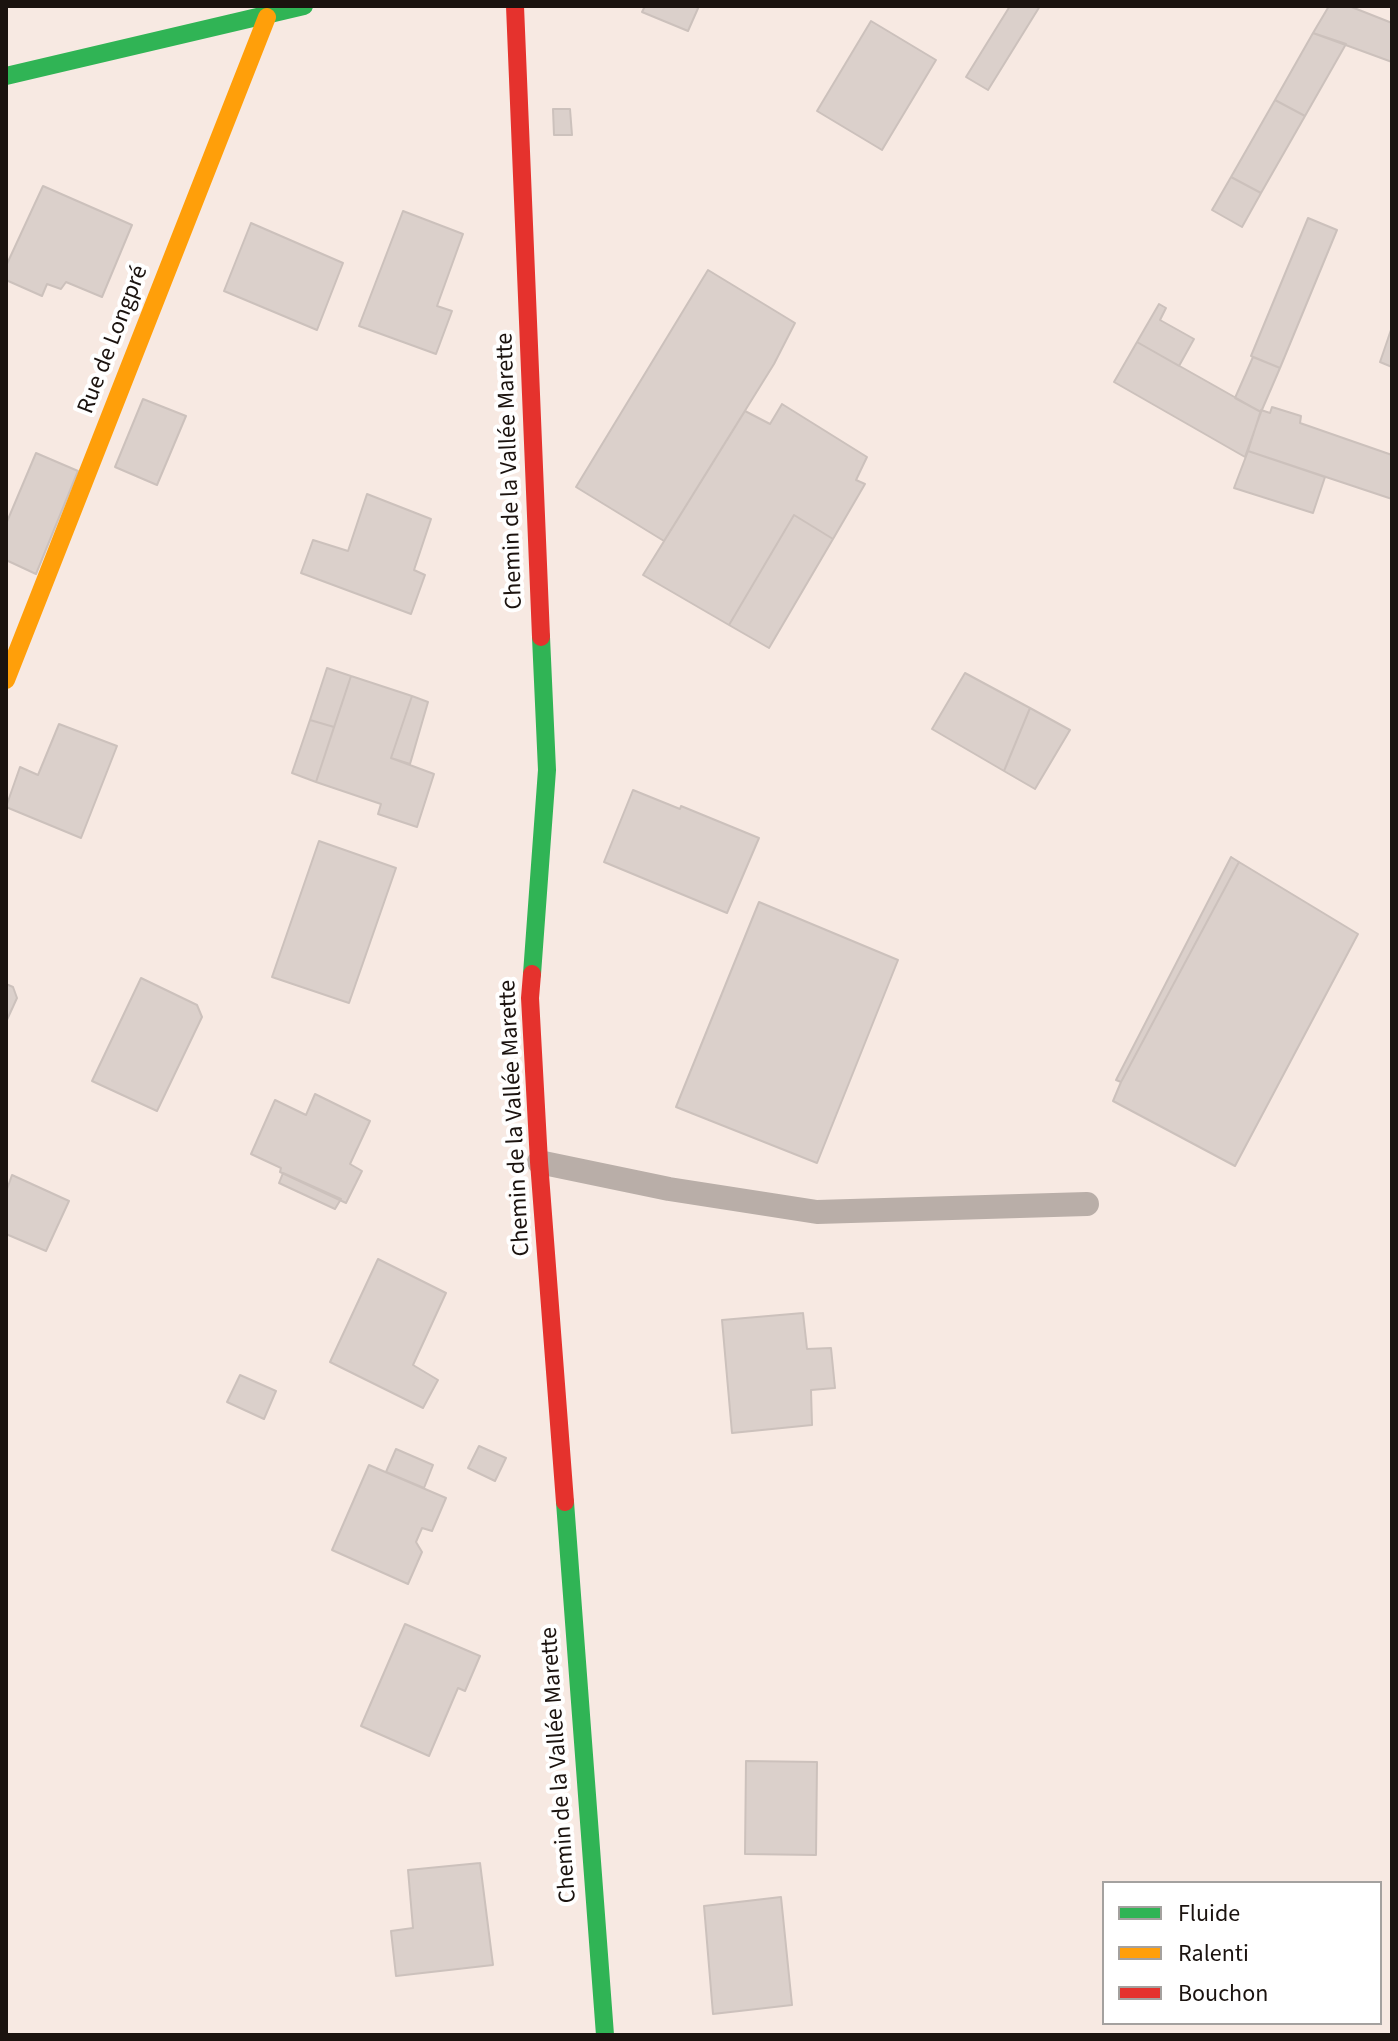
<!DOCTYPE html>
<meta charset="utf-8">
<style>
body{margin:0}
#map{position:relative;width:1398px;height:2041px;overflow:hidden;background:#f7e9e2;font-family:"Source Sans 3",sans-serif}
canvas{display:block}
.frame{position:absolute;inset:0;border:8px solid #1b130f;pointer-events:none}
.legend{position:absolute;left:1102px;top:1881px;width:280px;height:144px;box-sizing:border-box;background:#fff;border:2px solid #a4a19f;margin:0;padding:10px 14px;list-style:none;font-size:24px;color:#1b130f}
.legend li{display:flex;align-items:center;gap:16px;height:40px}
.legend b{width:40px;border:2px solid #a4a19f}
</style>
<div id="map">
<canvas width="1398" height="2041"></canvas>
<div class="frame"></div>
<ul class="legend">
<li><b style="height:10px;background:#30b455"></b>Fluide</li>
<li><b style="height:10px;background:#ff9f0a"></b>Ralenti</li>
<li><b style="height:10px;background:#e5322d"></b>Bouchon</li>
</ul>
</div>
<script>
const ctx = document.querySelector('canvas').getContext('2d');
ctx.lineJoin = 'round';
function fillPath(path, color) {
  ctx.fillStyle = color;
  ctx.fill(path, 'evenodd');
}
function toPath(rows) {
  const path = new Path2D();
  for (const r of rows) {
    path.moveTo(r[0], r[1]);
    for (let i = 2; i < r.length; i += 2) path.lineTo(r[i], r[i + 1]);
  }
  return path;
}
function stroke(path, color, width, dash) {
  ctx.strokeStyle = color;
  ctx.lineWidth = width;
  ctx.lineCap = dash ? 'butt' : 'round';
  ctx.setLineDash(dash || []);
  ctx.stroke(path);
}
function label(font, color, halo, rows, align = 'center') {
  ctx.font = font + ' "Source Sans 3",sans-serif';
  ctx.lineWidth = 8;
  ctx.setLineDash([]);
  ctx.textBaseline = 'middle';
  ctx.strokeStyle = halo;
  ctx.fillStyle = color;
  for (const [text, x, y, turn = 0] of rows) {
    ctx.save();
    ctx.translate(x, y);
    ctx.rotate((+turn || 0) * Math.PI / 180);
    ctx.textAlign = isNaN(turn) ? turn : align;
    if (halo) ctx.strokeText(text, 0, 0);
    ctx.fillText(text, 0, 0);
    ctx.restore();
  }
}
const building = toPath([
 [645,6,699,6,688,31,642,12,645,6],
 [1010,6,1040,6,988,90,966,77,1010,6],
 [1329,6,1349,6,1392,23,1392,62,1313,33,1329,6],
 [871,21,936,60,882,150,817,111,871,21],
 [1313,33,1346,44,1305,116,1275,100,1313,33],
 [1275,100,1305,116,1261,193,1231,177,1275,100],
 [553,109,570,109,572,135,554,135,553,109],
 [1231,177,1261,193,1242,227,1212,210,1231,177],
 [43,186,132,225,102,297,66,282,61,289,47,284,42,296,6,280,6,266,43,186],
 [403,211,463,234,437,306,452,311,436,354,359,326,403,211],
 [1308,218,1337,230,1280,368,1251,356,1308,218],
 [251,223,343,263,317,330,224,291,251,223],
 [708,270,795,323,774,364,664,541,576,487,708,270],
 [1159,304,1166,308,1160,320,1194,339,1179,366,1137,342,1159,304],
 [1392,327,1392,367,1380,362,1392,327],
 [1137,342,1261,412,1245,457,1114,382,1137,342],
 [1253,357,1280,368,1261,412,1235,398,1253,357],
 [143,399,186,416,157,485,115,467,143,399],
 [782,404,867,457,856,480,865,484,833,539,794,515,729,625,643,575,745,411,770,424,782,404],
 [1272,407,1301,416,1300,423,1392,455,1392,499,1248,451,1261,410,1270,413,1272,407],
 [1248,451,1325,477,1313,513,1234,488,1248,451],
 [36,453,78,471,36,574,6,560,6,524,36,453],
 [367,494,431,519,414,570,425,575,411,614,301,573,313,540,348,551,367,494],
 [794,515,833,539,769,648,729,625,794,515],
 [327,668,351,676,334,727,310,720,327,668],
 [965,673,1030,708,1004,771,932,729,965,673],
 [351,676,412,696,391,758,434,774,417,827,378,814,381,804,316,782,351,676],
 [412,696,428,702,410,764,391,758,412,696],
 [1030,708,1070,730,1035,789,1004,771,1030,708],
 [310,720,334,727,316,782,292,773,310,720],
 [59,724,117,746,81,838,6,807,20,767,38,775,59,724],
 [633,790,680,809,681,806,759,838,727,913,604,862,633,790],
 [319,841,396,868,349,1003,272,977,319,841],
 [1231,857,1239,862,1121,1082,1116,1080,1231,857],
 [1239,862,1358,934,1235,1166,1113,1101,1121,1082,1239,862],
 [759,902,898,960,817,1163,676,1107,759,902],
 [141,978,197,1005,202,1017,157,1111,92,1081,141,978],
 [6,984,13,987,17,998,6,1022,6,984],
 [315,1094,370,1121,350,1164,362,1171,346,1203,280,1172,281,1168,251,1154,275,1100,306,1115,315,1094],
 [283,1173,341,1199,335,1209,279,1183,283,1173],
 [12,1175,69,1201,46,1251,6,1234,6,1192,12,1175],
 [378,1259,446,1293,413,1365,438,1380,423,1408,330,1362,378,1259],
 [803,1313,807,1349,831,1348,835,1388,811,1390,812,1425,732,1433,722,1320,803,1313],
 [240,1375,276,1391,264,1419,227,1402,240,1375],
 [479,1446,506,1458,495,1481,468,1468,479,1446],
 [396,1449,433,1465,424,1488,386,1472,396,1449],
 [369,1465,446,1498,432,1531,422,1528,416,1542,422,1552,408,1584,332,1550,369,1465],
 [405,1624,480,1656,465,1691,458,1688,429,1756,361,1726,405,1624],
 [746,1761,817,1762,816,1855,745,1854,746,1761],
 [480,1863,493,1965,396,1976,391,1931,413,1928,408,1870,480,1863],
 [781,1897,792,2005,713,2014,704,1906,781,1897]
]);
const lane = toPath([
 [539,1162,669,1189,817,1212,1087,1204]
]);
const fast = toPath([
 [6,76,304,6],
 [532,974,547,770,541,637],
 [565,1502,605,2035]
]);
const slow = toPath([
 [6,680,267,17]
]);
const jam = toPath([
 [515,6,541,637],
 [532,974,530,998,539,1162,565,1502]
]);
const streetNames = [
 ["Rue de Longpré",114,340,-69],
 ["Chemin de la Vallée Marette",511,471,-92],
 ["Chemin de la Vallée Marette",516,1118,-93],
 ["Chemin de la Vallée Marette",560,1765,-94]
];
fillPath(building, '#dbd0cb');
stroke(building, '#ccc1bc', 2);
stroke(lane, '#b9aea8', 24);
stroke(fast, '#30b455', 18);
stroke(slow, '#ff9f0a', 18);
stroke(jam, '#e5322d', 18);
label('24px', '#1b130f', '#fff', streetNames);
</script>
